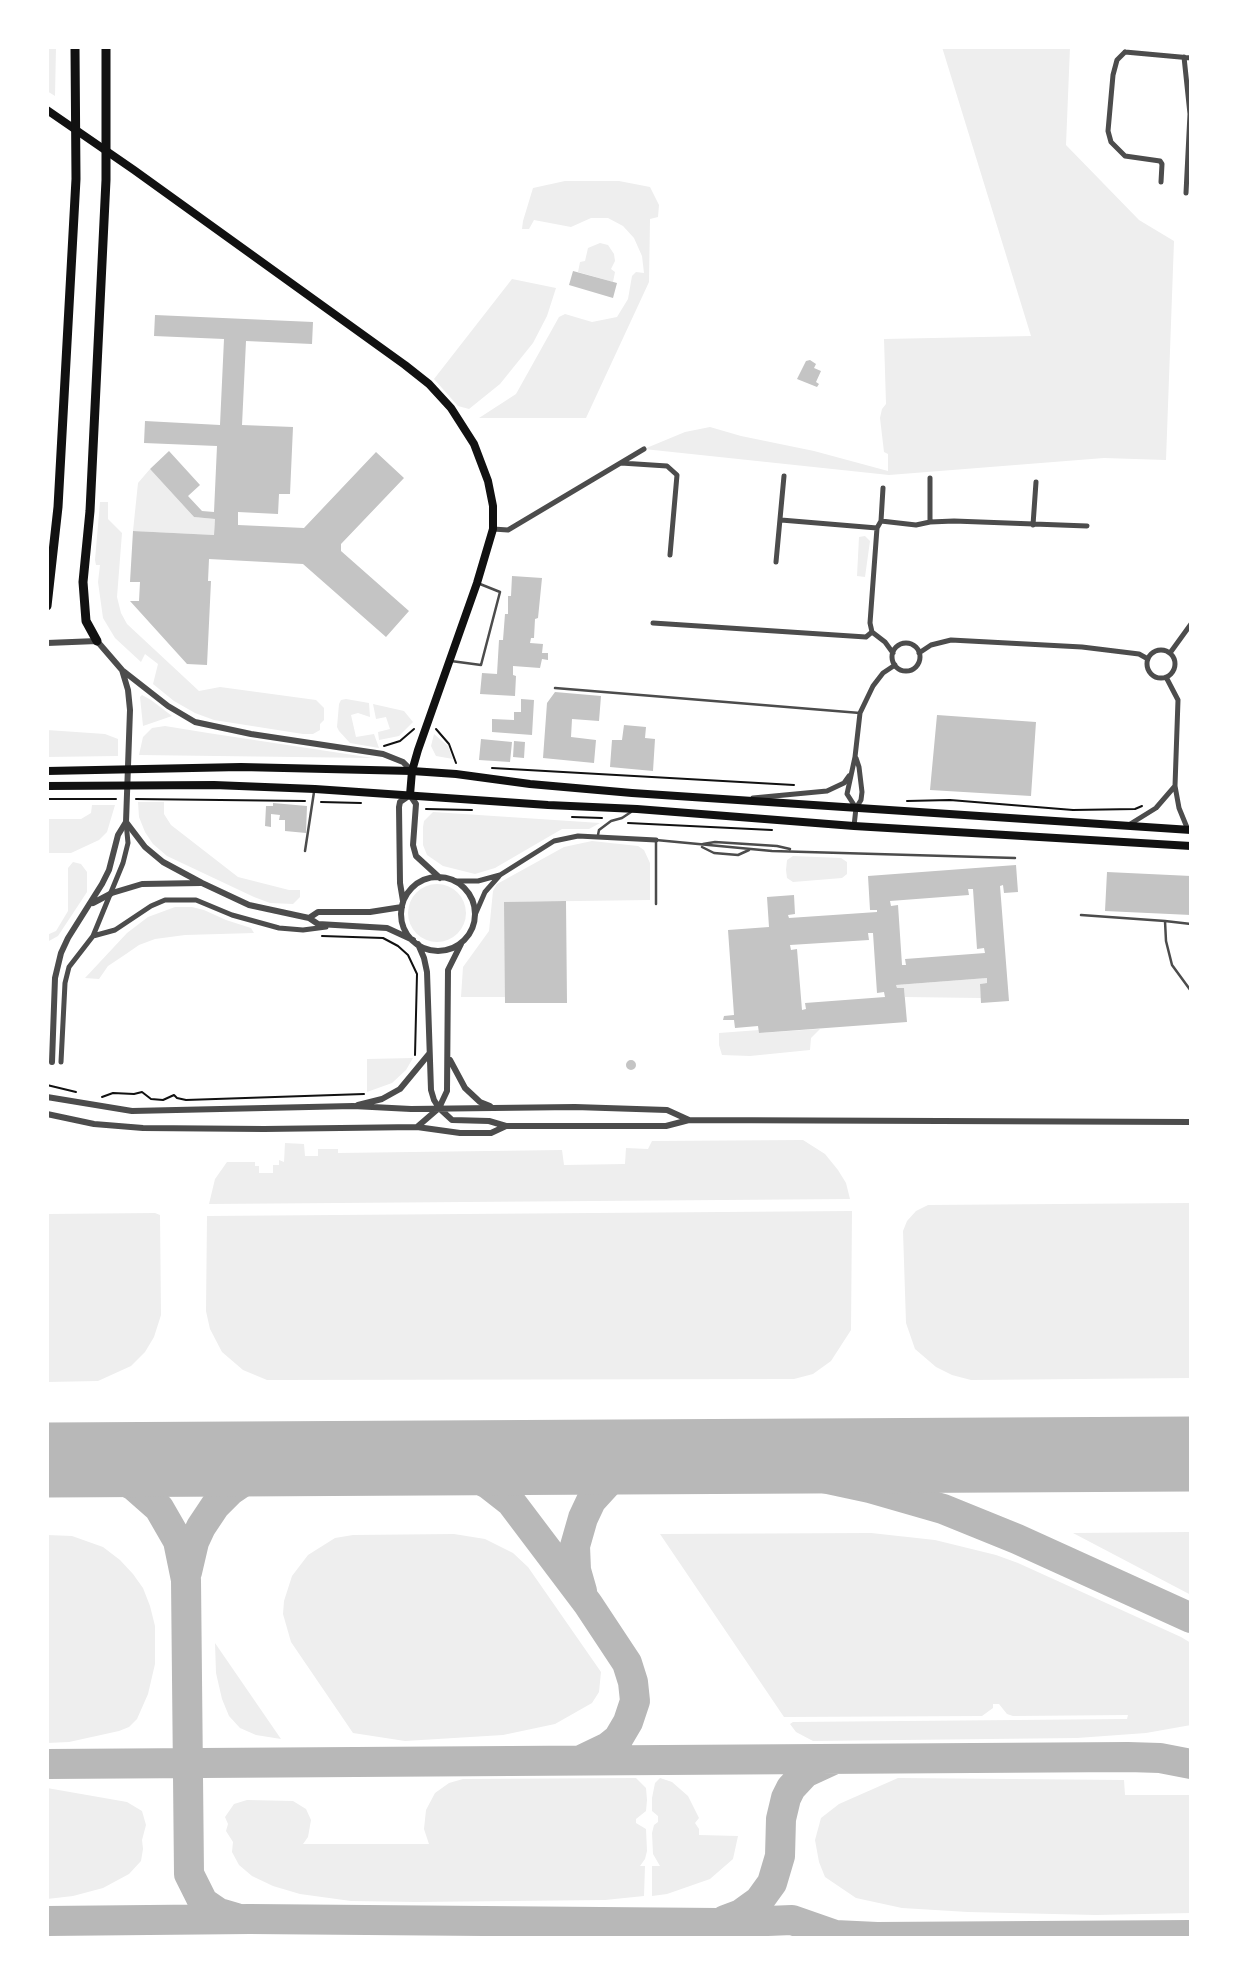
<!DOCTYPE html>
<style>
body{margin:0}
#map{position:relative;width:1238px;height:1985px;overflow:hidden;background:#fff;font-family:"Fira Sans Condensed",sans-serif}
canvas{display:block}
.frame{position:absolute;inset:0;border:49px solid #fff;pointer-events:none}
</style>
<div id="map">
<canvas width="1238" height="1985"></canvas>
<div class="frame"></div>
</div>
<script>
const ctx = document.querySelector('canvas').getContext('2d');
ctx.lineJoin = 'round';
function fillPath(path, color) {
  ctx.fillStyle = color;
  ctx.fill(path, 'evenodd');
}
function toPath(rows) {
  const path = new Path2D();
  for (const r of rows) {
    if (r.length === 3) {
      path.moveTo(r[0] + r[2], r[1]);
      path.arc(r[0], r[1], r[2], 0, 2 * Math.PI);
      continue;
    }
    path.moveTo(r[0], r[1]);
    for (let i = 2; i < r.length; i += 2) path.lineTo(r[i], r[i + 1]);
  }
  return path;
}
function stroke(path, color, width, dash) {
  ctx.strokeStyle = color;
  ctx.lineWidth = width;
  ctx.lineCap = dash ? 'butt' : 'round';
  ctx.setLineDash(dash || []);
  ctx.stroke(path);
}
const green = toPath([
 [47,47,56,47,55,96,47,91],
 [942,47,1070,47,1066,145,1139,220,1174,241,1166,460,1104,458,889,475,644,449,685,432,710,427,741,436,814,451,888,471,888,454,884,452,880,418,882,409,886,404,884,339,1031,336],
 [565,181,619,181,650,187,659,205,658,217,650,219,649,282,586,418,479,418,516,394,559,317,565,314,592,322,617,317,628,299,632,276,636,272,644,273,642,256,634,238,623,226,608,218,591,218,571,227,534,220,529,229,522,229,523,221,533,188],
 [600,243,608,245,614,254,615,261,611,269,615,272,613,282,578,272,580,262,585,261,588,248],
 [512,279,556,288,547,316,533,343,500,384,469,409,458,406,434,379],
 [150,469,194,517,215,519,214,535,133,531,138,483],
 [100,502,108,502,108,519,122,533,117,597,121,613,127,624,199,691,220,687,316,700,324,708,324,720,320,724,320,730,313,734,303,734,214,720,195,713,174,701,153,684,158,664,145,654,141,662,115,638,103,618,98,582,100,565,96,565,95,560],
 [865,536,870,541,865,577,857,576,859,537],
 [142,695,151,700,172,716,143,726,140,697],
 [346,699,369,703,370,717,358,713,351,715,356,737,374,734,379,748,350,743,339,731,337,727,339,704,341,700],
 [373,704,404,711,413,722,399,736,379,740,378,732,390,729,386,717,376,719],
 [165,726,208,733,373,758,139,755,143,737,152,728],
 [47,730,105,734,118,739,118,756,47,757],
 [434,734,448,746,453,759,436,756,431,746],
 [138,802,164,802,164,814,171,825,238,877,289,890,300,890,300,897,293,904,270,903,254,897,167,856,153,844,145,832,139,817],
 [92,805,115,805,107,832,99,840,71,853,47,853,47,819,81,819,91,813],
 [433,812,600,823,589,829,562,829,495,868,475,874,443,866,427,855,423,845,423,827,424,821],
 [592,841,638,846,644,850,650,863,650,900,505,902,505,997,461,997,463,967,489,931,493,891,497,884,564,847],
 [793,856,841,858,847,862,847,874,842,878,793,882,787,878,786,870,787,860],
 [73,862,81,864,87,872,87,892,58,936,47,942,47,935,56,931,68,911,68,868],
 [437,913,29],
 [175,907,192,907,204,910,226,920,251,928,254,933,185,935,155,939,139,945,126,954,108,966,99,979,85,978,127,933,148,917],
 [987,978,987,983,980,984,981,998,905,997,904,988,897,988,896,985],
 [820,1029,811,1038,810,1050,750,1056,722,1055,719,1045,719,1033,759,1030,759,1033],
 [413,1058,406,1070,392,1083,367,1092,367,1059],
 [803,1140,825,1154,838,1170,846,1183,850,1199,209,1204,215,1179,227,1162,255,1162,255,1166,259,1166,259,1173,273,1173,273,1165,279,1165,279,1160,284,1162,285,1143,304,1144,305,1156,318,1156,318,1149,338,1149,338,1153,562,1150,564,1165,625,1164,626,1148,648,1149,652,1141],
 [1191,1203,1191,1378,971,1380,952,1375,936,1367,915,1349,906,1323,903,1231,907,1221,916,1211,928,1205],
 [852,1211,851,1330,831,1361,813,1374,794,1379,267,1380,243,1370,222,1352,210,1329,206,1311,207,1216],
 [155,1213,160,1215,161,1315,154,1337,145,1352,131,1366,98,1381,47,1382,47,1214],
 [1191,1532,1191,1595,1073,1533],
 [871,1533,935,1540,996,1555,1018,1563,1181,1637,1191,1643,1191,1725,1146,1733,1077,1738,813,1741,796,1732,790,1724,793,1722,1127,1719,1128,1715,1013,1716,1007,1714,999,1704,993,1704,993,1708,982,1716,784,1717,660,1534],
 [454,1534,485,1539,513,1553,528,1567,601,1672,599,1692,592,1703,555,1724,503,1735,405,1741,353,1733,291,1642,283,1614,284,1601,292,1576,308,1555,335,1538,353,1535],
 [47,1535,72,1536,103,1547,120,1560,133,1574,143,1588,150,1606,155,1626,155,1664,148,1694,137,1719,129,1727,119,1731,69,1742,47,1743],
 [215,1643,281,1739,256,1735,240,1728,229,1716,222,1699,216,1673],
 [636,1778,646,1788,647,1800,646,1811,636,1819,636,1823,646,1829,647,1851,645,1859,640,1866,645,1866,644,1896,605,1900,416,1902,351,1901,300,1894,273,1886,252,1876,239,1865,232,1852,233,1842,226,1831,228,1824,225,1817,234,1804,247,1800,293,1801,306,1809,311,1820,308,1837,303,1844,429,1844,424,1829,426,1810,435,1793,449,1783,463,1779],
 [660,1778,672,1782,688,1796,699,1818,695,1823,699,1829,699,1835,738,1836,733,1859,710,1879,667,1894,652,1896,652,1866,660,1866,653,1854,652,1833,654,1825,658,1822,658,1816,652,1811,652,1798,655,1783],
 [898,1778,1124,1780,1125,1795,1191,1795,1191,1913,1096,1915,968,1912,902,1908,856,1898,825,1877,819,1862,815,1840,821,1818,839,1804],
 [47,1788,127,1802,142,1811,146,1825,142,1840,143,1849,141,1861,129,1874,103,1888,73,1896,47,1899]
]);
const taxiway = toPath([
 [721,1456,870,1488,943,1509,1017,1539,1191,1618],
 [411,1458,464,1471,488,1484,511,1502,588,1604,627,1663,633,1682,635,1701,628,1722,618,1739,608,1747,583,1759],
 [71,1460,100,1468,134,1486,159,1508,178,1541,186,1580,189,1874,203,1902,219,1913,236,1918],
 [187,1572,194,1542,201,1527,215,1506,231,1490,253,1475,302,1458],
 [582,1591,576,1570,575,1546,583,1518,591,1501,612,1478,631,1467,667,1456],
 [47,1764,1128,1757,1160,1758,1191,1764],
 [725,1920,741,1914,759,1901,772,1883,780,1856,781,1819,786,1798,791,1788,805,1773,831,1761],
 [47,1921,250,1919,718,1923,792,1920,835,1935,877,1937,1191,1935]
]);
const runway = toPath([
 [47,1460,1191,1454]
]);
const building = toPath([
 [573,271,617,283,613,298,569,285],
 [155,315,313,322,312,344,246,341,242,425,293,427,290,494,279,494,278,514,238,512,238,525,304,528,376,452,404,478,341,544,341,551,409,611,386,637,303,564,209,559,208,581,211,581,207,665,187,664,130,601,139,601,140,582,130,582,133,531,214,535,215,519,194,517,150,469,169,451,200,485,188,496,202,511,214,512,217,446,144,443,145,421,220,425,224,339,154,336],
 [810,360,816,364,814,368,821,371,816,382,819,384,817,387,797,379,806,361],
 [512,576,542,578,538,618,535,619,534,638,531,638,530,643,543,644,542,653,548,653,548,660,542,659,540,668,513,666,513,675,516,676,515,696,480,694,482,673,497,674,499,640,503,640,505,614,508,614,508,596,511,596],
 [555,692,601,696,599,721,572,719,571,737,596,740,594,763,543,758,547,703],
 [521,699,534,700,532,735,492,732,492,719,514,720,514,712,521,712],
 [937,715,1036,722,1031,796,930,790],
 [624,725,646,727,645,738,655,739,653,771,610,767,612,740,622,740],
 [481,739,512,742,510,762,479,760],
 [514,741,525,742,524,758,513,757],
 [273,803,307,806,306,833,285,831,285,820,279,820,280,815,271,814,271,827,265,826,266,806,273,806],
 [1016,865,1018,892,1004,893,1003,885,1000,886,1009,1001,981,1003,980,984,987,983,987,978,896,985,897,988,904,988,907,1022,759,1033,758,1026,735,1028,734,1020,723,1020,724,1016,734,1015,728,930,769,927,767,897,794,895,795,914,788,915,789,918,877,912,877,910,870,910,868,876],
 [968,889,973,889,977,949,984,948,985,953,905,959,906,965,902,965,898,905,891,906,890,901,969,895],
 [868,933,873,933,877,993,884,992,885,997,805,1003,806,1009,802,1010,797,949,791,950,790,945,869,940],
 [1107,872,1191,876,1191,915,1105,911],
 [566,901,567,1003,505,1003,504,902],
 [631,1065,5]
]);
const path = toPath([
 [436,729,449,744,456,763],
 [384,746,400,741,414,729],
 [492,768,794,785],
 [47,799,116,799],
 [136,799,305,801],
 [907,801,950,800,1073,810,1135,809,1142,806],
 [321,802,361,803],
 [426,809,472,810],
 [572,817,602,818],
 [628,823,772,830],
 [322,936,383,938,398,946,408,955,417,974,415,1055],
 [47,1085,76,1092],
 [102,1097,113,1093,134,1094,142,1092,151,1099,163,1100,174,1095,177,1098,186,1100,364,1094]
]);
const service = toPath([
 [451,661,481,665,500,592,480,584],
 [555,688,860,713],
 [598,835,599,830,611,821,622,818,631,812],
 [703,844,715,842,777,846,790,849],
 [702,847,714,853,738,855,749,850],
 [305,851,314,792],
 [656,904,656,840,772,851,1015,858],
 [1081,915,1165,921],
 [1191,924,1165,921,1166,941,1172,965,1191,991]
]);
const minor = toPath([
 [1125,52,1117,60,1113,75,1108,131,1111,142,1125,156,1160,161,1162,164,1161,182],
 [1125,52,1191,58],
 [1184,57,1190,114,1186,193],
 [621,463,667,466,677,475,670,555],
 [930,478,930,522],
 [883,488,881,521,877,528,870,623,872,632,885,642,893,653],
 [781,520,877,528],
 [881,521,916,525,930,522,954,521,1087,526],
 [1033,525,1036,482],
 [493,529,508,530,644,449],
 [776,562,784,476],
 [653,623,866,637,872,632],
 [906,657,14],
 [1161,664,14],
 [919,653,931,645,951,640,1082,647,1139,654,1148,659],
 [1170,653,1191,624],
 [1166,677,1178,700,1175,786,1179,808,1188,830],
 [753,798,827,791,844,783,849,776],
 [856,808,847,794,855,757,860,713,873,686,883,673,895,665],
 [854,826,856,808,861,800,862,792,859,767,856,758],
 [1127,826,1156,808,1175,786],
 [455,881,478,881,500,875],
 [475,915,485,892,500,875,554,841,578,836,656,840],
 [93,936,123,863,128,843,126,822],
 [61,1062,65,983,69,967,93,936,115,930,151,906,165,900,196,900,232,915,279,928,303,930,326,927]
]);
const tertiary = toPath([
 [47,643,97,641,122,670,168,706,195,722,251,734,383,754,403,762,412,771],
 [126,822,145,847,163,862,202,883,249,905,309,918,318,924,387,928,413,940],
 [438,914,37],
 [403,901,400,883,399,807,400,802,410,795,416,804,413,845,416,856,440,878],
 [93,903,112,893,142,884,201,883],
 [309,918,318,912,370,912,402,907],
 [418,944,424,958,427,972,431,1090,434,1100,439,1108,452,1120,489,1121,506,1126],
 [450,1060,465,1088,480,1102,490,1106],
 [52,1062,55,978,61,953,68,938,102,884,109,870,118,835,126,822,130,710,128,690,122,670],
 [47,1097,132,1111,353,1106,411,1109,575,1107,667,1110,689,1120],
 [358,1105,382,1099,400,1089,429,1054],
 [47,1114,94,1124,143,1128,264,1129,417,1127,460,1133,491,1133,506,1126,666,1126,689,1120,1191,1122],
 [417,1127,439,1108,447,1091,448,970,461,944]
]);
const primary = toPath([
 [47,110,134,170,405,365,429,384,451,408,474,444,488,481,493,506,493,529,477,583,418,750,412,771,410,795]
]);
const trunk = toPath([
 [47,771,241,767,412,771,456,774,530,784,632,793,1191,830],
 [47,786,214,785,315,789,548,805,637,809,854,826,1191,846]
]);
const motorway = toPath([
 [47,606,58,507,76,179,75,47],
 [97,641,86,621,83,582,90,511,106,180,106,47]
]);
fillPath(green, '#eee');
stroke(taxiway, '#b8b8b8', 30);
stroke(runway, '#b8b8b8', 75);
fillPath(building, '#c4c4c4');
stroke(path, '#111', 2);
stroke(service, '#4c4c4c', 2.5);
stroke(minor, '#4c4c4c', 5);
stroke(tertiary, '#4c4c4c', 6);
stroke(primary, '#111', 8);
stroke(trunk, '#111', 8);
stroke(motorway, '#111', 9);
</script>
